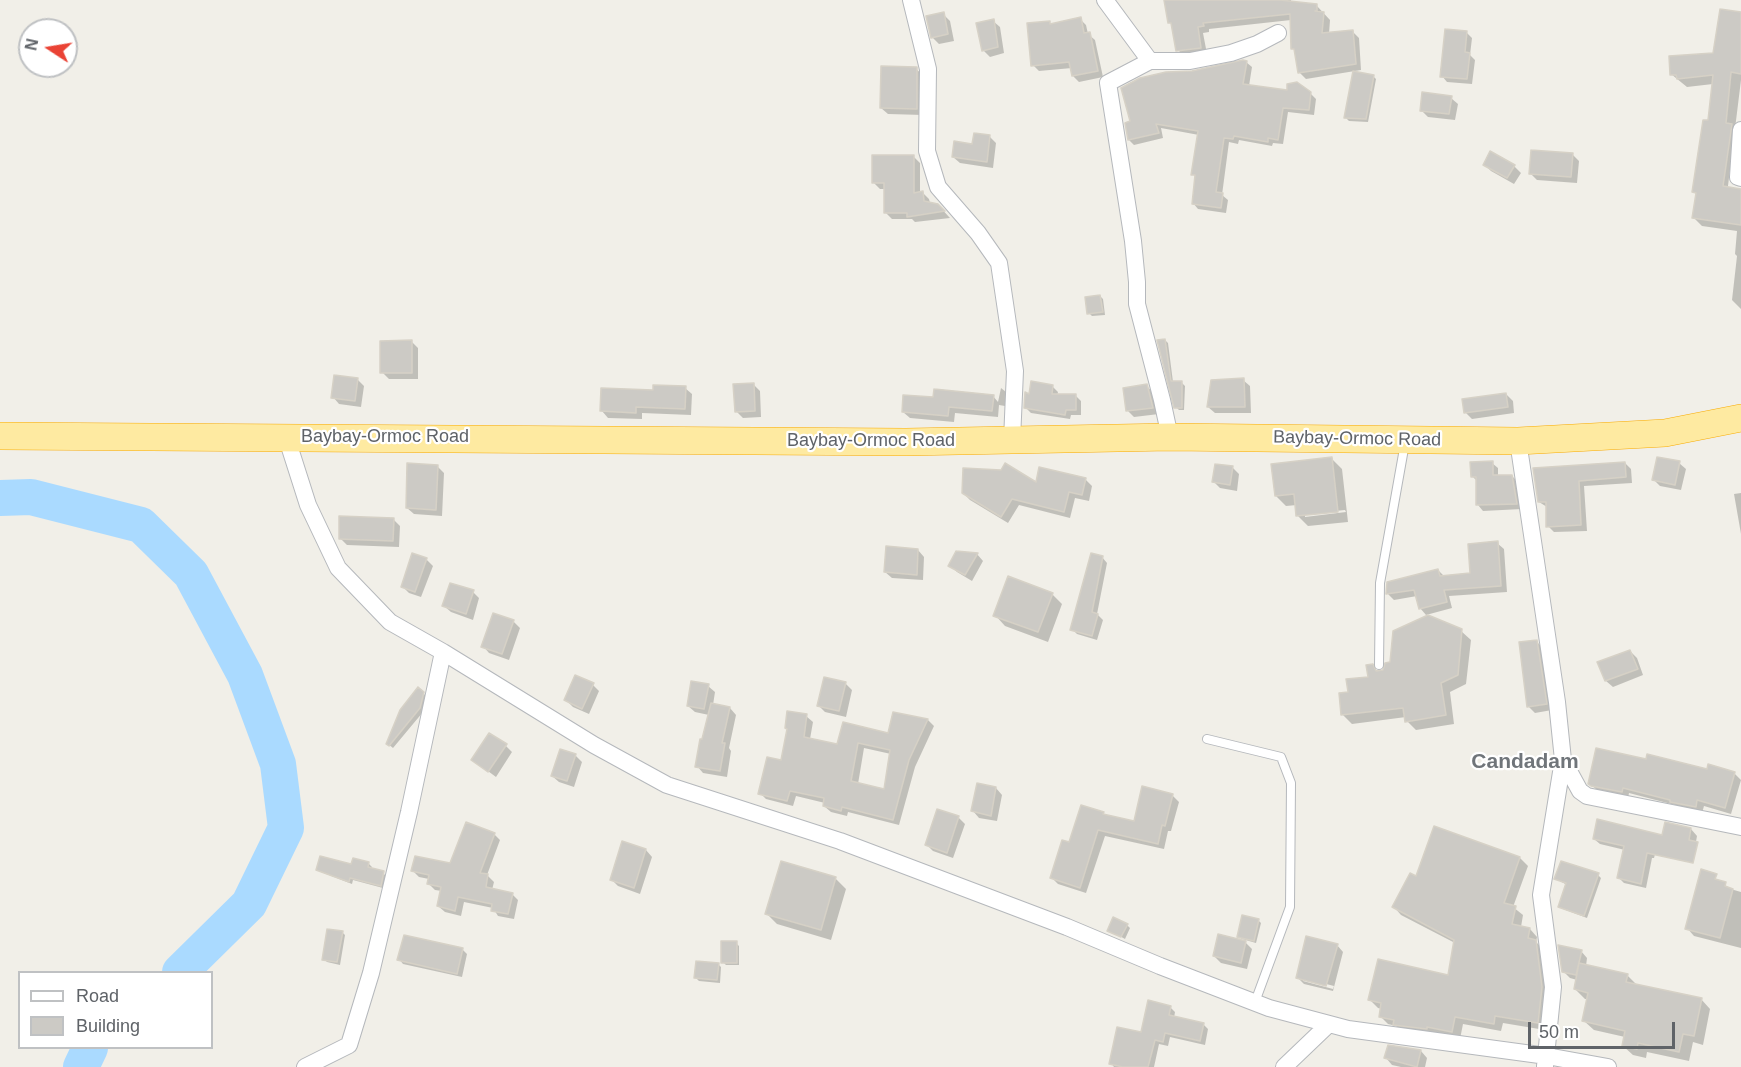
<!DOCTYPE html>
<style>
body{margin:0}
#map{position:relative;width:1741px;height:1067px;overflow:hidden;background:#f1efe8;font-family:Arial,sans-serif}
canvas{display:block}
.legend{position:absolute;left:18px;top:971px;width:195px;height:78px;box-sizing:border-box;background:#fff;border:2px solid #bfc1c3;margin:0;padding:8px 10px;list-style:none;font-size:18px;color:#5f6368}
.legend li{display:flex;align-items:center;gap:12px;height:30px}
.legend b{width:30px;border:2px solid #bfc1c3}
.north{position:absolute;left:18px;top:18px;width:60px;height:60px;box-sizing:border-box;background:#fff;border:2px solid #bfc1c3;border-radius:50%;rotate:282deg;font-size:16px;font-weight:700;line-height:24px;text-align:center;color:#5f6368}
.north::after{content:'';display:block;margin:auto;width:21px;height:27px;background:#ea4335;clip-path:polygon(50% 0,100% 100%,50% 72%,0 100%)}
.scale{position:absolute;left:1528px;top:1022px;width:147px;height:27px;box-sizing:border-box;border:3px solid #5f6368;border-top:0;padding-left:8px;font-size:18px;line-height:21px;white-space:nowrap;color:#5f6368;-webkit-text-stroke:4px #fff;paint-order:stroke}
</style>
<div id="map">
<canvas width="1741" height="1067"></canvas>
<ul class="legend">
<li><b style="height:8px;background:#fff"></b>Road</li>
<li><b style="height:16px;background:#cccac5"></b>Building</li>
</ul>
<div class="north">N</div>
<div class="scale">50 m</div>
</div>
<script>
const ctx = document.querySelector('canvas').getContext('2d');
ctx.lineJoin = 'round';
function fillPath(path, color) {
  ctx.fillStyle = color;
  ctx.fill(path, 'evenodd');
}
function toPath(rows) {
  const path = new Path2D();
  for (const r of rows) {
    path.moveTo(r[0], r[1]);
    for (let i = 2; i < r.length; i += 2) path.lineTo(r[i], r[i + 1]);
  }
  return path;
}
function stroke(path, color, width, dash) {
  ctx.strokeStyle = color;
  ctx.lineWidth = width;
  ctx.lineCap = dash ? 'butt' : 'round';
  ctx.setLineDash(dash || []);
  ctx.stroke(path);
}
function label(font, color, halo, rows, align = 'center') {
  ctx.font = font + ' Arial,sans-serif';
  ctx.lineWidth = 4.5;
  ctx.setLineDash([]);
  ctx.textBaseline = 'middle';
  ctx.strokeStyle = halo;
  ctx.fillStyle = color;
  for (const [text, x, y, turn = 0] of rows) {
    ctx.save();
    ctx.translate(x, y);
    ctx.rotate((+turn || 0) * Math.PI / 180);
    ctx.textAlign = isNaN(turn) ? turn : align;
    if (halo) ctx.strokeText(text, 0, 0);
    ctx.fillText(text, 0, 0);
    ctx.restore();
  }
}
const shadow = toPath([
 [1203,0,1291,0,1291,3,1317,6,1330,20,1329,34,1353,32,1359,38,1361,70,1306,79,1299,72,1296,52,1293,48,1291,20,1209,29,1209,32,1203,33,1207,54,1184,56,1178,50,1173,26,1170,22],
 [1741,13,1741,80,1727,194,1741,196,1741,309,1732,300,1737,256,1735,254,1737,231,1702,226,1693,217,1697,195,1694,192,1710,122,1713,84,1687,87,1671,74,1714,55],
 [943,14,950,21,954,41,939,44,932,37],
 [1080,19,1086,25,1088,34,1095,40,1103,77,1079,82,1073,76,1072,68,1039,71,1033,65,1049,22,1052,25],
 [993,21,1000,27,1004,53,990,57,983,50],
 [1466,32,1472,38,1470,55,1475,60,1472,84,1447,82,1442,76],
 [1246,62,1252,67,1249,86,1310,93,1316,99,1314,115,1288,112,1283,144,1273,143,1272,146,1239,140,1238,144,1229,142,1222,195,1228,200,1226,213,1198,209,1193,203,1197,178,1193,174,1199,135,1161,128,1163,138,1134,145,1129,140,1192,73],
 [916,69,923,75,923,115,888,114,881,108],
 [1373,76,1376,79,1368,122,1349,121,1346,118],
 [1451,98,1458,104,1455,120,1428,117,1421,110],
 [990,137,996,143,993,168,960,163,953,157],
 [1572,154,1579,161,1577,183,1537,180,1531,174],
 [913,156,920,163,920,193,923,193,929,199,930,203,938,205,950,218,915,222,912,219,892,219,885,212,886,189,880,189,874,183],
 [1485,165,1514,166,1521,173,1514,184,1491,171],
 [1100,296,1103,299,1105,315,1092,316,1089,313],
 [1165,340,1168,343,1173,382,1182,383,1185,386,1184,410,1179,410,1176,407,1159,341],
 [411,341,418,348,418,379,389,379,382,372],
 [357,379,364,386,361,407,339,404,333,397],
 [1243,380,1250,386,1251,413,1215,413,1208,407],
 [753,384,760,391,761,417,743,418,736,411],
 [1052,386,1058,392,1057,396,1075,395,1081,401,1081,415,1071,415,1070,419,1031,413,1025,407,1030,395],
 [1147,386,1153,393,1159,414,1134,417,1128,411],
 [685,388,692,394,691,415,642,413,642,419,608,418,602,411,655,392],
 [1001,388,1006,392,1005,406,999,405,998,417,955,413,954,422,910,418,903,412,934,399,993,396,998,402],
 [1506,394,1513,401,1514,413,1472,419,1466,413],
 [1332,459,1342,469,1348,522,1308,526,1298,516,1297,505,1286,506,1276,496],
 [1345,510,1346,512,1305,517,1305,514],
 [1492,463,1498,468,1498,477,1512,476,1518,482,1522,509,1483,511,1478,505,1477,481,1472,476],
 [1625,463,1631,469,1632,483,1584,486,1587,531,1554,532,1548,526,1547,507,1539,502,1534,469],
 [1679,463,1686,469,1681,490,1660,486,1653,479],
 [437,466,444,473,442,516,414,514,407,508],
 [1233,468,1239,474,1237,491,1220,488,1214,482],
 [1040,469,1086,480,1092,486,1089,501,1075,498,1070,518,1019,505,1008,523,970,500,963,493,1037,484],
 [1741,493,1741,534,1734,494],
 [393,519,400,526,399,547,347,545,340,538],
 [1497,543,1504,549,1507,592,1449,596,1452,608,1426,615,1420,608,1417,596,1394,600,1388,594,1438,570,1445,577,1472,575],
 [918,550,924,557,923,580,892,578,885,572],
 [977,554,983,561,972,581,957,572,950,565],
 [1102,557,1107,563,1097,614,1103,620,1097,640,1077,634,1072,629],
 [426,559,433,566,421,597,409,593,402,586],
 [473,592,479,598,473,620,451,612,444,606],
 [1052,594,1062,604,1048,642,1005,626,995,615],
 [513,621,520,628,509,660,489,653,483,646],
 [1461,631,1471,640,1466,684,1450,692,1454,724,1416,730,1407,721,1406,717,1352,724,1343,715,1350,694,1369,678,1372,666,1378,672,1384,672],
 [1537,642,1543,648,1552,710,1535,713,1528,706],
 [1630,651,1637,658,1643,675,1613,687,1606,681,1599,663],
 [845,683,852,690,846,717,825,712,819,706],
 [593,685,599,691,589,714,573,707,566,700],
 [708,686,715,692,713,705,730,708,736,715,729,748,731,751,727,777,703,773,697,766,709,715,695,712,688,706],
 [419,689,426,696,423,712,393,748,388,744],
 [894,714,928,720,934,726,915,767,899,825,848,812,847,816,831,812,824,806,825,803,796,796,793,806,766,799,760,793,782,762,806,716,813,722,810,739,838,745,889,735],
 [864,748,891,754,885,791,858,784],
 [506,746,512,752,496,777,473,760],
 [561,750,576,756,582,762,574,787,559,782,552,776],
 [1708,771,1734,773,1741,780,1731,814,1704,806,1702,813,1678,808,1675,805,1629,793,1628,798,1597,790,1590,784],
 [996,788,1002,795,997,821,979,818,973,811],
 [1172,795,1179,802,1171,831,1168,831,1164,849,1105,836,1086,893,1058,884,1052,878,1070,844,1103,813,1106,816,1135,823],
 [958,817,965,824,953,858,933,851,926,844],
 [1691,829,1697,836,1694,853,1669,847],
 [494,834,500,840,487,875,494,882,492,890,512,894,518,900,514,919,498,916,493,908,464,902,461,916,445,912,438,906,442,891,435,890,429,884,429,879,419,877,413,871,451,865],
 [1594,839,1659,840,1654,858,1652,858,1646,888,1624,883,1619,878,1625,850,1600,844],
 [623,843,646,850,652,857,640,894,618,886,612,880],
 [1520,858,1528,866,1513,907,1523,915,1521,927,1530,929,1537,937,1536,942,1544,950,1550,996,1545,1030,1503,1023,1501,1031,1463,1024,1460,1039,1402,1032,1396,1026,1388,1024,1380,1016,1382,1009,1378,1008,1370,1000,1449,977,1455,943,1401,915,1394,907,1417,878],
 [369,864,372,867,371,870,383,873,386,876,383,888,353,880,352,884,321,872,318,869],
 [1598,875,1601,878,1587,918,1563,909,1560,906,1567,885,1556,879],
 [835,878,846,889,831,940,777,924,767,914],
 [1699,880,1741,892,1741,948,1694,936,1687,928],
 [1258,920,1261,923,1256,943,1242,939,1252,949,1247,969,1221,963,1214,956,1245,942,1239,936],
 [1127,925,1130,928,1125,939,1109,930],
 [342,932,345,935,340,965,327,962,324,959],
 [736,943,739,946,739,965,726,965,723,962],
 [1337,945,1343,952,1333,991,1304,984,1297,977],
 [1303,978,1334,986,1333,989,1303,981],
 [462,949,467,954,462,977,403,964,399,959],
 [1581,951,1587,958,1586,966,1627,975,1637,985,1701,999,1710,1009,1703,1045,1693,1042,1689,1061,1647,1052,1646,1058,1633,1055,1623,1046,1625,1037,1594,1030,1584,1021,1589,999,1585,999,1575,989,1577,980,1570,978,1563,971],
 [718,964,721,967,720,983,699,981,696,978],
 [1170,1007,1175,1012,1174,1018,1203,1024,1208,1029,1205,1045,1170,1037,1168,1046,1159,1044,1154,1067,1114,1067,1111,1063],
 [1421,1051,1427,1058,1425,1067,1401,1067,1392,1065,1386,1058]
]);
const river = toPath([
 [0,498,31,497,141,525,191,574,245,675,278,764,286,828,249,904,180,972],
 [81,1067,90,1048]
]);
const building = toPath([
 [1164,0,1280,0,1317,4,1317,11,1315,11,1324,12,1322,33,1353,30,1356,64,1298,73,1294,49,1291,49,1290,14,1203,23,1204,26,1198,27,1201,48,1176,51,1171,23,1168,23,1164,0],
 [1720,9,1741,12,1741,74,1731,72,1726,123,1732,124,1723,186,1741,189,1741,225,1692,218,1696,193,1692,192,1703,120,1708,120,1713,75,1677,79,1676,75,1670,75,1669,56,1713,53,1720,9],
 [944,12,948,34,931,38,926,16,944,12],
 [1081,17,1084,33,1090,32,1098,71,1072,76,1069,62,1031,66,1027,23,1050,21,1050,24,1081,17],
 [994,19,998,47,982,51,976,23,994,19],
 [1445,29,1467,31,1465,52,1470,53,1467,79,1440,77,1445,29],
 [1243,60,1247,61,1243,84,1287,90,1287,84,1297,82,1311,92,1309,110,1283,108,1278,140,1268,138,1268,142,1234,136,1233,139,1224,138,1216,192,1223,193,1221,208,1192,204,1195,175,1191,175,1198,131,1156,124,1159,133,1128,140,1125,123,1130,121,1121,88,1140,78,1166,72,1192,71,1243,60],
 [881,66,917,67,917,109,880,108,881,66],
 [1353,71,1374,75,1366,119,1344,118,1353,71],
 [1422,92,1452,96,1449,114,1420,111,1422,92],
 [974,133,990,135,987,162,952,157,954,141,972,144,974,133],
 [1531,150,1573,153,1571,177,1529,174,1531,150],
 [1490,151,1515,165,1507,178,1483,165,1490,151],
 [872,155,914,155,914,193,923,191,924,201,938,204,945,211,907,217,907,213,884,213,884,183,872,183,872,155],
 [1100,295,1103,312,1087,314,1085,297,1100,295],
 [1165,339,1171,381,1182,381,1182,408,1174,408,1157,340,1165,339],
 [412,340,412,373,380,373,380,341,412,340],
 [334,375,358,378,355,401,331,398,334,375],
 [1244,378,1245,407,1207,407,1211,380,1244,378],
 [1031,381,1053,385,1052,394,1076,394,1076,410,1066,410,1065,415,1024,408,1025,392,1029,394,1031,381],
 [754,383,755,411,735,412,733,384,754,383],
 [1147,384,1153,408,1126,411,1123,388,1147,384],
 [653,385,686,386,685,409,636,407,636,413,600,411,601,388,653,390,653,385],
 [934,389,994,395,992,411,949,407,948,416,902,412,903,395,933,397,934,389],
 [1506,393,1508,407,1464,413,1462,399,1506,393],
 [1332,457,1338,512,1296,516,1294,494,1275,496,1271,464,1332,457],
 [1657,457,1680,461,1675,485,1652,480,1657,457],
 [1493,461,1493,475,1512,475,1517,504,1476,505,1476,477,1471,477,1470,462,1493,461],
 [1625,462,1626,477,1579,481,1581,525,1546,527,1546,502,1538,502,1533,468,1625,462],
 [407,463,438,465,436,510,406,508,407,463],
 [1005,463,1036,482,1039,467,1086,478,1082,495,1069,492,1064,512,1012,499,1001,517,962,493,963,468,1001,470,1005,463],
 [1215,464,1233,466,1230,485,1212,482,1215,464],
 [339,516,394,518,393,541,339,539,339,516],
 [1498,541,1501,586,1444,590,1447,602,1419,609,1414,590,1386,594,1387,582,1438,569,1440,576,1470,573,1468,544,1498,541],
 [886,546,918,549,917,575,884,572,886,546],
 [956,551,978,553,965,575,948,566,956,551],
 [412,553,427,558,415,592,401,587,412,553],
 [1091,553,1103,556,1092,612,1098,614,1092,636,1070,630,1091,553],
 [1008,576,1053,593,1038,632,993,616,1008,576],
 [450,583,474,590,466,614,442,606,450,583],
 [493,613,514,620,502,654,481,647,493,613],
 [1428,615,1462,629,1458,675,1441,683,1446,715,1405,722,1403,708,1341,715,1339,693,1348,692,1346,679,1368,677,1366,665,1373,664,1376,671,1383,670,1385,663,1390,662,1393,631,1428,615],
 [1537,640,1547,704,1527,707,1519,642,1537,640],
 [1630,650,1638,669,1605,681,1597,662,1630,650],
 [575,675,594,683,582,709,564,700,575,675],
 [824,677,846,682,839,711,817,706,824,677],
 [691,681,709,684,704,709,687,706,691,681],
 [418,687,424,692,420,708,389,746,386,744,400,710,418,687],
 [711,703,730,707,722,743,725,743,720,771,695,767,700,739,702,739,711,703],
 [787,711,807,714,804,737,837,744,843,722,888,733,893,712,928,719,909,760,893,820,842,807,841,811,823,806,824,798,790,791,787,801,758,794,767,757,781,760,787,729,785,728,787,711],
 [858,743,890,750,884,789,851,781,858,743],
 [489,733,507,744,488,772,471,760,489,733],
 [1596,748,1646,759,1647,754,1707,769,1708,764,1735,772,1725,808,1697,800,1696,807,1670,802,1670,800,1623,788,1622,792,1591,786,1588,784,1596,748],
 [560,749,576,754,567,781,551,776,560,749],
 [977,783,996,787,991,816,971,811,977,783],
 [1142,786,1173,794,1165,826,1162,825,1158,844,1098,830,1080,888,1050,878,1062,840,1069,842,1081,805,1104,812,1103,814,1134,821,1142,786],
 [937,809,959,816,947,853,925,845,937,809],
 [1597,819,1662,835,1665,822,1691,828,1689,840,1698,842,1693,863,1647,853,1641,884,1617,878,1624,846,1593,839,1597,819],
 [466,822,495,833,480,873,488,874,486,887,513,893,508,914,491,911,492,904,458,897,455,911,437,906,441,887,427,884,429,875,411,871,415,856,450,863,466,822],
 [1434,826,1520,857,1504,903,1516,906,1512,924,1530,928,1528,938,1536,940,1542,987,1538,1023,1495,1016,1494,1024,1455,1017,1452,1032,1427,1027,1427,1029,1393,1025,1394,1020,1379,1017,1381,1003,1368,1000,1378,959,1448,975,1454,940,1392,907,1410,873,1416,876,1434,826],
 [622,841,646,849,634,888,610,880,622,841],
 [320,856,351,864,353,858,369,862,368,867,384,871,381,886,350,878,349,882,316,870,320,856],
 [781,861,836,877,821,930,765,914,781,861],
 [1561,861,1599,873,1584,916,1558,907,1566,883,1554,879,1561,861],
 [1701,869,1717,874,1715,879,1726,882,1725,886,1733,889,1720,938,1685,929,1701,869],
 [1242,915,1259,919,1254,941,1237,937,1242,915],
 [1113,917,1128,924,1121,937,1107,931,1113,917],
 [327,929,343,931,337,962,322,960,327,929],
 [1218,934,1246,941,1241,963,1213,956,1218,934],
 [404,935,463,948,457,974,397,960,404,935],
 [1306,936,1338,944,1326,986,1296,978,1306,936],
 [721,941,737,941,737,963,721,963,721,941],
 [1558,945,1582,950,1576,975,1562,972,1558,945],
 [696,961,719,963,717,980,694,978,696,961],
 [1579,963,1628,974,1626,982,1702,998,1694,1036,1683,1034,1679,1052,1638,1043,1637,1049,1622,1046,1625,1031,1582,1021,1588,993,1574,989,1579,963],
 [1148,1000,1171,1006,1169,1015,1204,1023,1200,1041,1165,1033,1163,1042,1155,1040,1148,1067,1123,1067,1109,1064,1117,1027,1141,1032,1148,1000],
 [1388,1045,1421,1050,1417,1067,1384,1058,1388,1045]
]);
const service = toPath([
 [1379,665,1380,583,1405,443],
 [1207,739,1281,757,1291,783,1290,907,1255,1002]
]);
const minor = toPath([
 [911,0,928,69,927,151,938,187,978,233,999,263,1015,371,1012,440],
 [1105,0,1150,61],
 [1741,130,1738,177,1741,178],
 [286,436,308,505,338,568,390,622,443,652,594,745,667,785,840,841,1067,927,1160,966,1269,1008,1348,1029,1547,1056,1608,1067],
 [1170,437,1162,400,1137,304,1137,282,1133,241,1108,83,1150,61,1190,61,1231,53,1257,44,1278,33],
 [1518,441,1557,702,1563,760,1541,895,1553,987,1545,1066],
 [1563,760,1580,791,1587,796,1741,827],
 [305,1067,349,1045,371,973,409,812,443,652],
 [1284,1067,1329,1024]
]);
const trunk = toPath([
 [0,436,906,442,1170,437,1518,441,1665,433,1741,418]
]);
const streetNames = [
 ["Baybay-Ormoc Road",385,437],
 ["Baybay-Ormoc Road",1357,439,1],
 ["Baybay-Ormoc Road",871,441]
];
const quarterNames = [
 ["Candadam",1525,762]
];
fillPath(shadow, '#0003');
stroke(river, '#aadaff', 36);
fillPath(building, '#cccac5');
stroke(building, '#d6d1c6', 1.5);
stroke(service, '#b5b8bc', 10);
stroke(minor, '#b5b8bc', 18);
stroke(trunk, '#f9ab00', 28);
stroke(service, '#fff', 8);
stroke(minor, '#fff', 16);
stroke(trunk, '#feeaa1', 27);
label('18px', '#5f6368', '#fff', streetNames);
label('bold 21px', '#70757a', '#fff', quarterNames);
</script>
